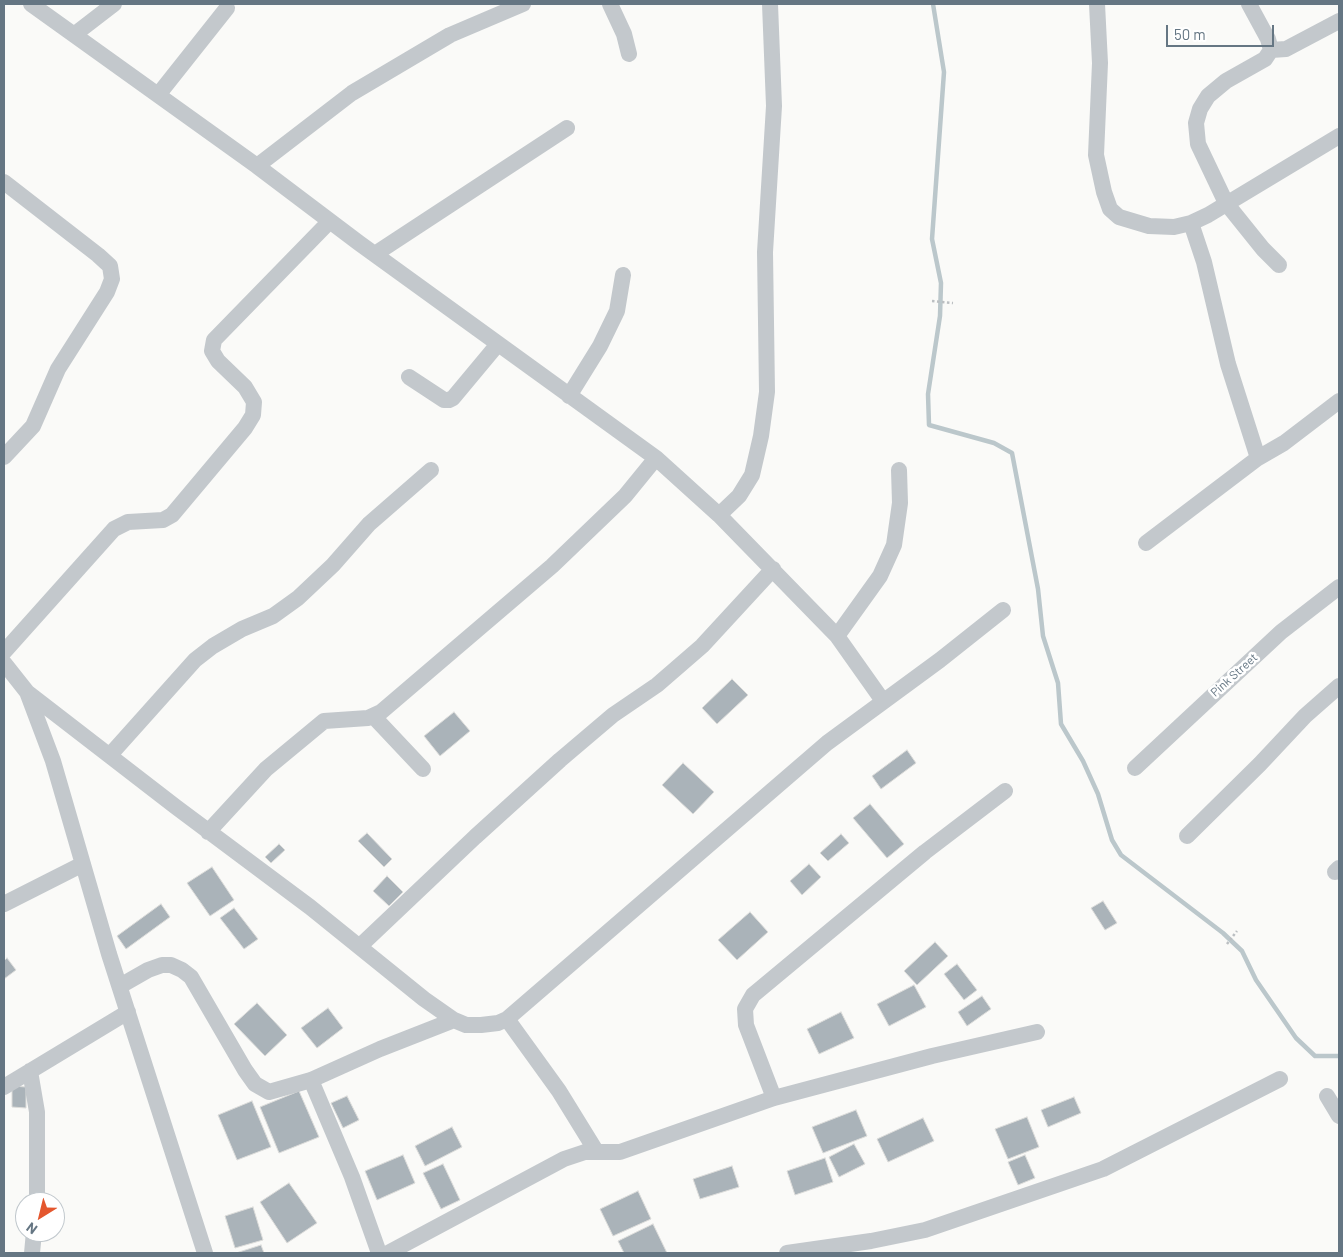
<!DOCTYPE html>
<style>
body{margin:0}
#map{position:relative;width:1343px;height:1257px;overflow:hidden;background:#fafaf8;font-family:Barlow,sans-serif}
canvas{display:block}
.frame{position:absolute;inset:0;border:5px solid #657683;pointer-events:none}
.north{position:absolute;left:15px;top:1192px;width:50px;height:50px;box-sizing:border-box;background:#fff;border:1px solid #c1c8cd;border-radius:50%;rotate:216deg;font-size:14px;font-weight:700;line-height:20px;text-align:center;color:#657683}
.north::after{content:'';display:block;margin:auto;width:18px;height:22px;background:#e4572e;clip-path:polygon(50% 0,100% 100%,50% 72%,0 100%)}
.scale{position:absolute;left:1166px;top:25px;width:108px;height:22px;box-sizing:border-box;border:2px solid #657683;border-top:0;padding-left:6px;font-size:15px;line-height:18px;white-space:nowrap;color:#657683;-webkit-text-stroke:4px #fff;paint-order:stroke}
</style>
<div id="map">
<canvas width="1343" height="1257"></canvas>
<div class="frame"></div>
<div class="north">N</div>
<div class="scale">50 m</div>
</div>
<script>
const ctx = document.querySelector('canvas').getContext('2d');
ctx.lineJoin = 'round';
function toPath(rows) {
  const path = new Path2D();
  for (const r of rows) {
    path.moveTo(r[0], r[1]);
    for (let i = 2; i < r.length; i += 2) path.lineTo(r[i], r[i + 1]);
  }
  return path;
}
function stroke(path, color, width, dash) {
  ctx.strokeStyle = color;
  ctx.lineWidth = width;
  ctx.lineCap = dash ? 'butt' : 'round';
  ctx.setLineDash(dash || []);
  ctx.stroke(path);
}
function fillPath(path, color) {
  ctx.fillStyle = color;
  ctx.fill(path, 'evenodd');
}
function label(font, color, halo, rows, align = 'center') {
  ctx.font = font + ' Barlow,sans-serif';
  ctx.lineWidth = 5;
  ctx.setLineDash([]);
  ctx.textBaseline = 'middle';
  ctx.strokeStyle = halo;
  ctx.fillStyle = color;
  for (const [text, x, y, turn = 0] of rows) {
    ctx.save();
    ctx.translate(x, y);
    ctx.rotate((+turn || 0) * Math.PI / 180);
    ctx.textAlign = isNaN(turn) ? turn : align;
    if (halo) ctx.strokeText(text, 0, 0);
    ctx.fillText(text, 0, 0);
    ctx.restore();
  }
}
const stream = toPath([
 [933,4,944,72,932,239,941,283,940,316,928,394,929,425,994,443,1012,453,1038,589,1043,636,1058,683,1061,724,1083,761,1098,794,1112,840,1121,855,1223,933,1242,951,1256,980,1296,1038,1315,1056,1339,1056]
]);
const building = toPath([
 [732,679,748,695,717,724,702,708,732,679],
 [454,712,470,731,440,756,424,736,454,712],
 [907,750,916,763,881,789,872,776,907,750],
 [683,763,714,792,693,814,662,785,683,763],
 [870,804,904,844,887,858,853,818,870,804],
 [367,833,392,859,384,867,358,841,367,833],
 [841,834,849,843,828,861,820,853,841,834],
 [279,844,285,850,271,863,265,857,279,844],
 [809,864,821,877,802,895,790,881,809,864],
 [212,867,234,900,210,916,187,883,212,867],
 [387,876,403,892,389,906,373,891,387,876],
 [1103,901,1117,923,1105,930,1091,908,1103,901],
 [161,904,170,917,126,949,117,936,161,904],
 [234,908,258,939,244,949,220,918,234,908],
 [750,912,768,932,737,960,718,940,750,912],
 [935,942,948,956,917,985,904,971,935,942],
 [7,958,16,970,4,979,4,961,7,958],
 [957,964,977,990,964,1000,944,974,957,964],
 [914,985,926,1007,889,1026,877,1004,914,985],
 [982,996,991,1009,967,1026,958,1012,982,996],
 [257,1003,287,1035,265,1056,234,1024,257,1003],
 [328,1008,343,1028,317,1048,301,1028,328,1008],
 [841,1012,854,1038,819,1054,807,1029,841,1012],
 [12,1086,26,1087,26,1108,12,1107,12,1086],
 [299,1091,319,1137,279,1153,260,1107,299,1091],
 [347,1096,359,1120,343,1128,331,1103,347,1096],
 [1074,1097,1081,1113,1048,1127,1041,1110,1074,1097],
 [252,1101,271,1147,237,1160,218,1115,252,1101],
 [856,1110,867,1136,823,1153,812,1127,856,1110],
 [1027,1117,1039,1147,1008,1159,995,1129,1027,1117],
 [923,1118,934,1141,888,1162,877,1139,923,1118],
 [452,1127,462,1147,425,1166,415,1146,452,1127],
 [854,1144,865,1164,839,1177,829,1157,854,1144],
 [403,1155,415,1183,377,1200,365,1171,403,1155],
 [1025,1155,1035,1178,1018,1185,1008,1162,1025,1155],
 [825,1158,833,1182,795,1195,787,1171,825,1158],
 [443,1164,460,1200,441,1209,423,1173,443,1164],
 [732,1166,739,1187,700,1199,693,1179,732,1166],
 [289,1183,317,1223,287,1243,260,1202,289,1183],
 [638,1191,651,1219,613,1236,600,1209,638,1191],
 [253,1207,263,1240,235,1248,225,1216,253,1207],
 [653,1224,667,1253,624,1253,618,1241,653,1224],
 [261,1245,264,1253,236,1253,261,1245]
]);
const path = toPath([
 [932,301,953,303],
 [1227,944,1237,931]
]);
const minor = toPath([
 [31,4,257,166,359,243,656,458,719,515,837,636,883,701],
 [610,4,624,34,629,54],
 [1097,4,1100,63,1096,155,1104,192,1110,209,1119,217,1149,226,1174,227,1191,223,1208,215,1339,136],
 [1249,4,1268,39,1271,50,1265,59,1226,81,1208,96,1200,109,1196,123,1198,144,1226,203,1263,249,1279,265],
 [75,34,114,4],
 [1271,50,1286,49,1339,21],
 [158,95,227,8],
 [257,166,352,93,450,35,523,4],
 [4,182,98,255,110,266,112,279,107,292,58,369,33,426,4,457],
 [1191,223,1204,262,1228,364,1258,458],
 [375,254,567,128],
 [409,377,444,400,449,400,453,398,498,344],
 [569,396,600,346,617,311,623,275],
 [719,515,739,496,752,475,761,436,767,392,765,252,774,106,770,4],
 [1146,543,1258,458,1284,443,1339,401],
 [837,636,880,576,894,545,900,503,899,470],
 [4,652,114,529,128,522,163,520,172,515,245,428,253,415,254,402,245,387,218,361,212,351,214,340,330,221],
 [4,663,27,692,53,761,109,954,205,1253],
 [27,692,176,807,310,907,424,999,454,1020,466,1025,481,1025,498,1023,507,1019,827,743,940,660,1003,610],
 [374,717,423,769],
 [110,755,195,660,213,646,242,629,273,616,298,598,333,565,369,524,431,470],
 [1135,768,1281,632,1339,587],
 [208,832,266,769,324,721,368,718,381,712,552,566,625,496,656,458],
 [1187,836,1260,764,1305,716,1339,686],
 [1335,872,1339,868],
 [4,904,83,864],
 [360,946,475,837,560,760,613,715,657,685,702,646,773,569],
 [120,986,148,970,162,965,171,965,182,970,191,977,245,1070,255,1084,269,1092,311,1080,380,1049,454,1020],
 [507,1019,559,1091,596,1151],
 [30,1071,37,1112,37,1202],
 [311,1080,352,1177,379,1253],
 [4,1087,128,1012],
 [1327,1096,1339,1116],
 [774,1098,746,1025,745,1009,753,995,925,852,1005,791],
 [32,1253,34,1232],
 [388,1253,564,1159,585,1152,620,1152,774,1098,932,1056,1037,1032],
 [787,1253,871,1241,925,1230,1103,1169,1280,1079]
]);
const streetNames = [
 ["Pink Street",1234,675,-42]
];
stroke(stream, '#bbc7cb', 4.5);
fillPath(building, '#aab3b9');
stroke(building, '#dcdcda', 1);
stroke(path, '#bbbfc2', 2.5, [2.5, 2.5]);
stroke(minor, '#c3c8cc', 16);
label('12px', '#657683', '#fff', streetNames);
</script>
